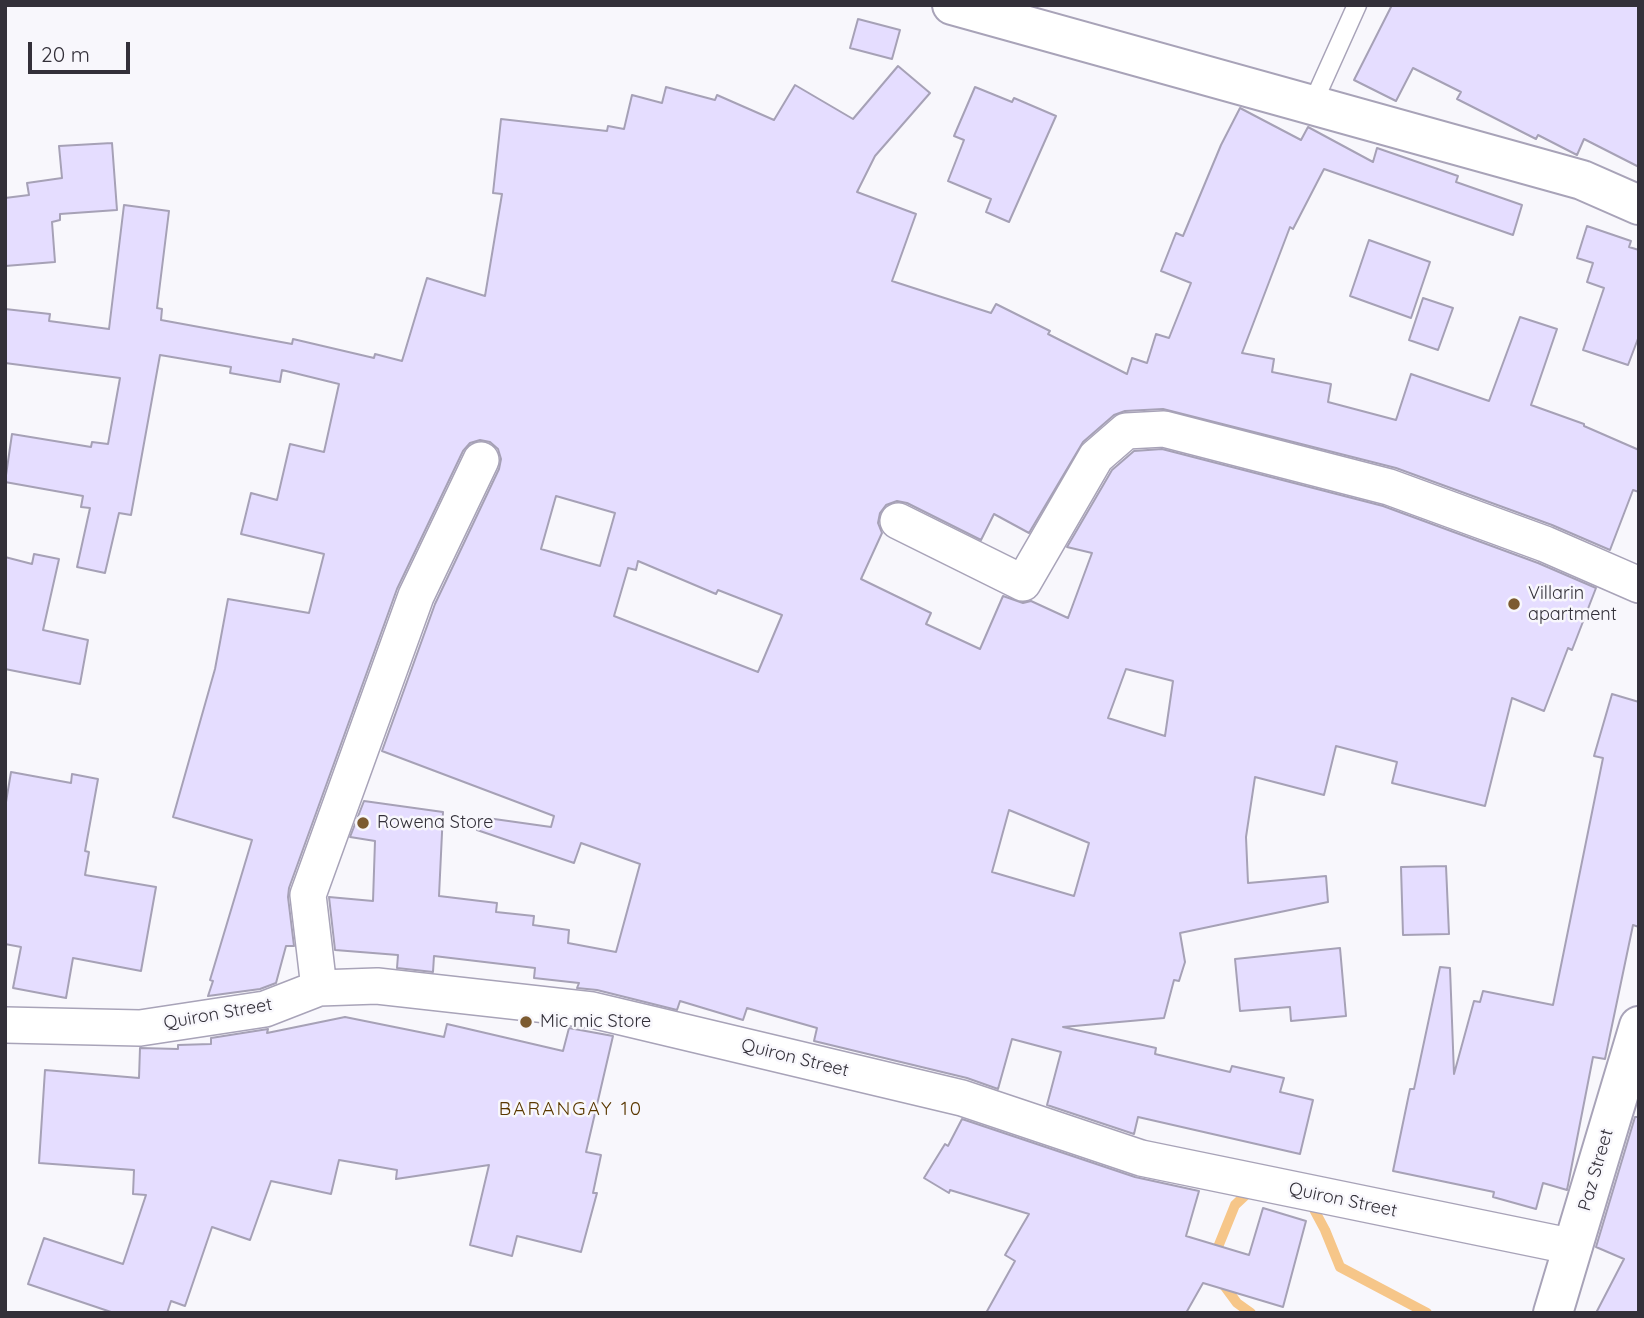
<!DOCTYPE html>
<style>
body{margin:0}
#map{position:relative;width:1644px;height:1318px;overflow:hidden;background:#f8f7fc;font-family:Quicksand,sans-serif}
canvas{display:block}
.frame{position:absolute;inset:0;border:7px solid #333039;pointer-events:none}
.scale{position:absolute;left:28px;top:42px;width:102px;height:32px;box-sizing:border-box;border:4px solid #333039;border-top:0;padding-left:9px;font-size:21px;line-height:24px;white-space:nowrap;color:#333039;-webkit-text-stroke:5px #f8f7fc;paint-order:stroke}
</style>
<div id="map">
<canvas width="1644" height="1318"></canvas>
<div class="frame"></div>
<div class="scale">20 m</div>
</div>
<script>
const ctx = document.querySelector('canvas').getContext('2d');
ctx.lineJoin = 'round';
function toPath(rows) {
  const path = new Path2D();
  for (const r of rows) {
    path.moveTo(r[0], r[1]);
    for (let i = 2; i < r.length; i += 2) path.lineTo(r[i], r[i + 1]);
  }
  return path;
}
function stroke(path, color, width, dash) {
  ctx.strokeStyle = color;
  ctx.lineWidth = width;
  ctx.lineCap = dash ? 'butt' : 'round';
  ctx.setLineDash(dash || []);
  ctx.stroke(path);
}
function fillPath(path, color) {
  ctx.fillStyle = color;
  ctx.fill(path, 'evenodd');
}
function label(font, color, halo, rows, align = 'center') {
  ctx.font = font + ' Quicksand,sans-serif';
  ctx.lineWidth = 5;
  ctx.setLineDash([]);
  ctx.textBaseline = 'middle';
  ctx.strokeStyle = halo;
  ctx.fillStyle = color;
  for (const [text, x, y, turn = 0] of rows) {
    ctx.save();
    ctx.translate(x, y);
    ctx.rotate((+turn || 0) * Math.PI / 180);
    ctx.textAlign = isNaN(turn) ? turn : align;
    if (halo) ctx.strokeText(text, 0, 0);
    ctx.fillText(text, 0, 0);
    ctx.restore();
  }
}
const stream = toPath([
 [1310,1202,1325,1230,1340,1267,1427,1313],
 [1214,1257,1235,1205,1253,1188],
 [1220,1280,1237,1303,1251,1313]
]);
const building = toPath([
 [1392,5,1639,5,1639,167,1584,139,1577,155,1538,135,1536,139,1457,99,1461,92,1413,68,1396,101,1354,80,1392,5],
 [858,19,900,30,892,59,850,48,858,19],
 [898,66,930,93,875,156,857,192,916,214,892,281,991,313,996,304,1050,331,1048,334,1127,374,1132,358,1147,363,1156,334,1169,338,1191,283,1161,271,1176,233,1183,236,1221,145,1240,108,1301,140,1308,127,1373,162,1377,148,1458,176,1456,182,1522,205,1513,235,1324,169,1293,229,1290,227,1242,353,1274,359,1272,372,1331,384,1328,402,1396,420,1411,374,1489,401,1520,317,1557,329,1531,405,1584,424,1584,426,1639,450,1639,492,1633,490,1610,550,1552,525,1396,468,1163,409,1125,411,1114,415,1083,442,1029,533,994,514,981,540,907,503,897,501,886,505,880,513,878,523,882,533,861,579,931,613,926,624,980,649,1003,596,1023,603,1031,601,1068,618,1092,553,1067,547,1112,470,1134,451,1162,449,1383,506,1538,563,1596,588,1572,650,1568,648,1544,711,1512,698,1485,806,1392,783,1397,762,1336,746,1324,795,1255,777,1246,837,1248,883,1326,876,1328,902,1180,933,1185,962,1179,981,1174,980,1164,1018,1063,1027,1156,1048,1155,1054,1230,1072,1232,1066,1284,1078,1280,1092,1313,1100,1300,1154,1138,1117,1134,1134,1047,1105,1061,1052,1012,1039,998,1089,967,1078,814,1041,817,1028,747,1008,743,1020,680,1001,677,1010,597,990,577,988,579,983,534,978,535,968,434,956,433,972,397,968,398,955,335,950,329,897,373,901,375,841,350,837,364,801,443,812,439,896,497,903,496,912,534,916,533,925,569,930,568,943,616,952,640,864,581,843,574,863,477,830,480,817,551,827,554,816,382,751,435,604,499,469,501,459,498,449,490,442,480,440,470,443,463,451,397,589,289,888,288,897,294,946,286,946,276,983,260,989,208,996,213,981,210,980,252,840,173,817,215,669,228,599,309,613,324,554,241,534,251,493,277,500,290,444,324,452,339,384,282,370,280,382,230,373,231,367,160,355,131,515,119,513,105,573,77,567,90,508,81,507,83,496,5,482,12,434,91,447,92,442,108,444,120,378,5,363,5,309,50,314,49,321,109,329,124,205,169,211,157,308,162,309,161,320,292,344,293,339,374,358,375,354,402,361,427,278,485,296,502,194,493,193,501,119,607,131,608,126,624,129,632,95,662,103,666,87,715,100,717,95,774,120,795,85,853,119,898,66],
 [556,496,615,513,600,566,541,549,556,496],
 [638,561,716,594,718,590,782,615,758,672,614,616,628,568,636,570,638,561],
 [1126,669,1173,681,1165,736,1108,718,1126,669],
 [1009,810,1089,843,1074,896,992,872,1009,810],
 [975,87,1012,102,1014,98,1056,116,1009,222,986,212,991,199,948,181,964,140,954,136,975,87],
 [112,143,117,210,60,214,60,220,52,222,55,262,5,266,5,198,29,195,27,183,62,178,59,146,112,143],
 [1587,226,1631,241,1629,247,1639,250,1639,336,1628,365,1583,350,1604,288,1587,282,1593,263,1577,258,1587,226],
 [1369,240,1430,262,1411,318,1350,296,1369,240],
 [1423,298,1453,308,1438,350,1409,340,1423,298],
 [34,554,59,559,43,630,88,640,80,684,5,669,5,557,32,564,34,554],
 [1612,694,1639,702,1639,927,1633,925,1605,1059,1593,1057,1567,1190,1543,1183,1536,1209,1493,1197,1494,1192,1393,1171,1410,1089,1414,1089,1440,967,1450,968,1454,1074,1474,1001,1480,1002,1483,991,1553,1005,1603,758,1594,756,1612,694],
 [11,772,71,783,72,774,98,779,85,851,89,852,85,875,156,887,141,971,73,958,66,998,13,988,21,947,5,944,5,808,11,772],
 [1446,866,1449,934,1403,935,1401,867,1446,866],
 [1340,948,1346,1016,1291,1021,1290,1007,1240,1011,1235,959,1340,948],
 [345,1017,444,1037,447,1024,563,1051,569,1028,613,1036,586,1152,601,1155,593,1193,597,1193,581,1252,517,1236,512,1256,470,1245,489,1165,396,1179,397,1170,339,1160,331,1194,271,1181,250,1240,212,1227,185,1306,171,1301,167,1313,114,1313,28,1284,44,1238,123,1264,146,1195,133,1194,134,1170,39,1163,45,1070,139,1078,140,1048,178,1049,178,1045,211,1044,211,1038,268,1029,267,1033,345,1017],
 [1635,1117,1639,1117,1639,1313,1596,1313,1624,1259,1596,1247,1635,1117],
 [962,1119,1135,1177,1199,1191,1186,1236,1249,1255,1263,1208,1306,1221,1283,1307,1203,1283,1186,1313,986,1313,1015,1261,1005,1255,1029,1214,950,1190,949,1193,924,1178,945,1144,948,1146,962,1119]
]);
const service = toPath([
 [1312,105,1357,5]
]);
const minor = toPath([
 [898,521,1023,583,1096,457,1126,431,1164,429,1389,487,1545,544,1639,585],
 [319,988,308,895,416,596,481,460],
 [5,1025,140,1028,265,1009,319,988,377,986,592,1010,962,1098,1141,1158,1574,1247]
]);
const tertiary = toPath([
 [952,5,1582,180,1639,205],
 [1553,1313,1639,1026]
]);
const markers = [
 [1514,604,7,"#7c5b31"],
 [363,823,7,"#7c5b31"],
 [526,1022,7,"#7c5b31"]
];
const poiNames = [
 ["Villarin",1528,594],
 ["apartment",1528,615],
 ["Rowena Store",377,823],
 ["Mic mic Store",540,1022]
];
const streetNames = [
 ["Quiron Street",218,1014,-10],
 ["Quiron Street",795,1058,14],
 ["Paz Street",1596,1170,-74],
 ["Quiron Street",1343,1200,12]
];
const neighbourhoodNames = [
 ["BARANGAY 10",571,1109]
];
stroke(stream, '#f6c689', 10);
fillPath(building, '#e5ddff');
stroke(building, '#a6a1b6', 2);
stroke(service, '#a8a3b8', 21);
stroke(minor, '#a8a3b8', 38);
stroke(tertiary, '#a8a3b8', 42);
stroke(service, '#fff', 18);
stroke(minor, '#fff', 35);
stroke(tertiary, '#fff', 38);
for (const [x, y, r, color] of markers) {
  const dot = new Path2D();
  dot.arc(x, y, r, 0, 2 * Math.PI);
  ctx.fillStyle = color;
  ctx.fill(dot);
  stroke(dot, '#f8f7fc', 2.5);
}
label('18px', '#333039', '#f8f7fc', poiNames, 'left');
label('18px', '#333039', '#f8f7fc', streetNames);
ctx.letterSpacing = '2px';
label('19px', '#5a3800', '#f8f7fc', neighbourhoodNames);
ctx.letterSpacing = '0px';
</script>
